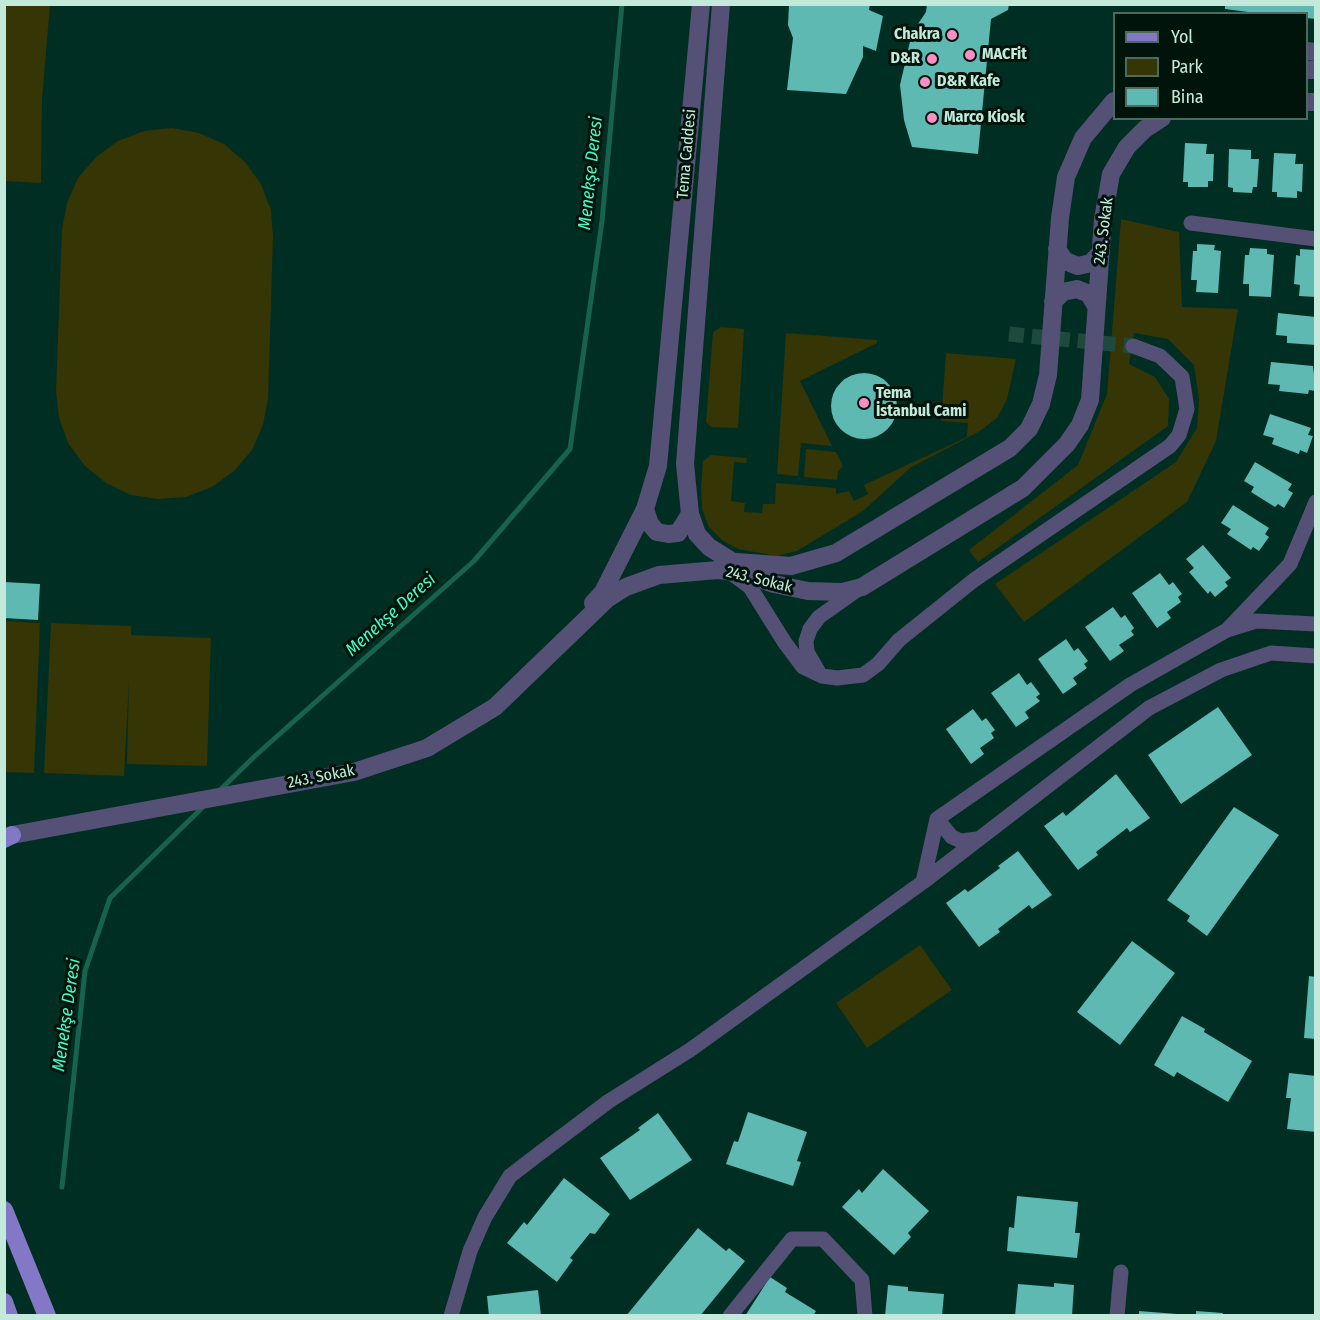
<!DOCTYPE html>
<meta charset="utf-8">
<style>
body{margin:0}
#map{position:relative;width:1320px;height:1320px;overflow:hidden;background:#012e22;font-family:"Fira Sans Condensed",sans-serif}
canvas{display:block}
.frame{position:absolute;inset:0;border:6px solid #c3e9da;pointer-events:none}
.legend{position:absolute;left:1113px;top:12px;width:195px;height:108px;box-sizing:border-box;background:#00140c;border:2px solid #4e695e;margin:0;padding:8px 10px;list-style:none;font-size:18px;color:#c3e9da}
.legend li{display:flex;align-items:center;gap:12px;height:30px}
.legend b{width:30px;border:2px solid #4e695e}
</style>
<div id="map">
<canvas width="1320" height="1320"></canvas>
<div class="frame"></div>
<ul class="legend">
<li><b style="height:8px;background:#8378c5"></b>Yol</li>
<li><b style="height:16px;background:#353506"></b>Park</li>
<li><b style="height:16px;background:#5db9b2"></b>Bina</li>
</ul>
</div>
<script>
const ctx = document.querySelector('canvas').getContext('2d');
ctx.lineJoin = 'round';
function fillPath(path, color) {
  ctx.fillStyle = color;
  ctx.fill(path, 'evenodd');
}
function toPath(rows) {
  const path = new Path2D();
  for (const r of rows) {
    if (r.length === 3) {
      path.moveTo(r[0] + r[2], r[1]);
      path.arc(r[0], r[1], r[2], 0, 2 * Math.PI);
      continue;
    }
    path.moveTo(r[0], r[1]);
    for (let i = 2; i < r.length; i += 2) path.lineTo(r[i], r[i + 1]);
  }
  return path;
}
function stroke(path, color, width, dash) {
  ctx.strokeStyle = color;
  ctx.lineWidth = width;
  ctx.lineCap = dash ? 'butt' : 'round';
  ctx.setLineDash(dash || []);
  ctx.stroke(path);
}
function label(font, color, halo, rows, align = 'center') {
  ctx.font = font + ' "Fira Sans Condensed",sans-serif';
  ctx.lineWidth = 6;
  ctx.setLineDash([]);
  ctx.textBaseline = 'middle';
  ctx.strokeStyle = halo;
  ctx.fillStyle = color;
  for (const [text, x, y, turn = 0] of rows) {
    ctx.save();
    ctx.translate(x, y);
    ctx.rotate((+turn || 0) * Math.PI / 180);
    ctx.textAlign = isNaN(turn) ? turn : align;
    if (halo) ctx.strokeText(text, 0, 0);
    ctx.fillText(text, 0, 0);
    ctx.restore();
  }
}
const green = toPath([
 [4,5,50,5,42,99,41,183,5,181],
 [172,128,199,133,224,144,245,162,261,184,271,210,273,237,268,399,263,425,252,450,234,471,212,487,186,497,158,499,131,495,106,483,85,466,68,443,59,418,56,391,62,229,67,203,78,178,96,157,118,141,144,131],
 [1121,219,1179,232,1182,307,1238,309,1216,441,1187,502,1024,622,995,584,1176,462,1197,428,1199,399,1194,365,1168,339,1134,333,1129,364,1155,377,1169,399,1168,426,978,562,969,550,1078,465,1107,394],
 [721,327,744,329,738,428,711,427,706,422,713,332],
 [786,333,877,340,877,343,800,381,832,446,801,443,798,476,777,474],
 [946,353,1016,359,1007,399,997,418,980,431,910,468,863,511,797,551,777,556,738,549,722,540,709,527,702,509,701,488,703,461,711,455,747,458,746,463,734,462,731,501,745,503,744,512,762,513,763,504,775,504,776,483,836,488,836,494,849,491,854,501,868,494,864,485,967,437,968,423,941,421],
 [806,449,836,452,843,466,838,472,837,480,804,477],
 [5,621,40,623,34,773,5,772],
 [51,623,131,626,131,635,211,638,207,766,127,764,129,680,124,776,44,773],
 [920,945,952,990,867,1048,836,1003]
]);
const stream = toPath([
 [218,792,256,755,474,561,570,449,602,221,622,4],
 [62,1187,85,971,110,898,205,805]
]);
const building = toPath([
 [789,4,870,4,869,10,883,16,876,51,863,46,863,57,846,94,787,90,793,38,788,25],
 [927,4,1009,4,1008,10,991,19,978,154,912,147,904,120,900,85,912,33,926,12],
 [1225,4,1316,4,1316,19,1306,18,1306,14,1263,14,1225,9],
 [1185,143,1207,144,1206,154,1214,154,1213,181,1208,181,1208,187,1188,187,1188,182,1183,182],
 [1229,149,1251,150,1251,159,1259,159,1257,187,1253,187,1252,193,1233,192,1233,188,1228,187],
 [1274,153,1296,154,1295,164,1303,164,1302,192,1297,191,1297,198,1277,197,1277,192,1272,192],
 [1197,244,1215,245,1214,250,1221,251,1218,293,1196,292,1197,280,1191,280,1193,251,1197,251],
 [1250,248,1267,249,1267,254,1274,255,1271,297,1249,296,1249,284,1243,284,1245,255,1249,255],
 [1300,249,1316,250,1316,297,1299,296,1300,285,1294,284,1296,255,1300,256],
 [1278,313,1316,317,1316,345,1287,343,1287,336,1276,335],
 [1271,362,1313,366,1316,391,1309,390,1308,394,1279,391,1280,385,1268,384],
 [864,406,33],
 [1270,414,1311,428,1308,435,1313,436,1307,453,1300,450,1299,454,1272,444,1274,438,1263,435],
 [1255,462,1292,484,1288,490,1293,493,1284,508,1278,504,1275,507,1251,492,1254,487,1244,481],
 [1233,505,1269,528,1265,534,1269,537,1259,551,1253,547,1251,550,1227,534,1231,529,1221,523],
 [1203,545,1231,578,1225,582,1228,586,1215,597,1210,591,1208,594,1189,572,1194,568,1186,559],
 [1160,573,1169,585,1173,582,1182,594,1178,597,1181,602,1167,612,1171,618,1157,628,1132,593],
 [4,582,40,584,38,620,4,618],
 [1113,607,1121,618,1125,615,1134,628,1131,631,1134,635,1119,645,1124,651,1110,661,1085,627],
 [1066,639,1074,651,1078,648,1088,661,1084,664,1087,668,1073,678,1077,684,1063,694,1038,659],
 [1019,673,1027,685,1031,682,1040,694,1036,697,1040,701,1025,712,1029,718,1016,727,991,693],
 [1218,707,1252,755,1181,804,1148,755],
 [973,709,982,721,986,718,995,730,991,733,994,738,980,748,984,754,971,764,946,729],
 [1116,774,1150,818,1130,832,1127,828,1096,852,1098,855,1078,870,1044,826,1063,812,1066,816],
 [1234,807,1279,835,1207,936,1187,921,1190,916,1167,900],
 [1018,851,1052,895,1032,909,1029,905,998,929,1000,932,979,947,946,903,965,889,968,892,1000,868,998,866],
 [1132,941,1175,973,1120,1045,1077,1012],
 [1309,976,1316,977,1316,1039,1304,1038],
 [1182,1016,1205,1029,1204,1032,1252,1061,1228,1102,1177,1072,1174,1077,1154,1065],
 [1289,1073,1316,1076,1316,1132,1287,1129,1291,1098,1286,1098],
 [748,1112,807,1132,797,1161,801,1162,793,1186,726,1164,734,1141,738,1142],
 [658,1113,692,1160,630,1200,600,1158,640,1130,638,1128],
 [883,1169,929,1211,908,1233,911,1237,894,1255,842,1207,859,1189,862,1193],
 [564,1178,610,1214,595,1234,590,1233,570,1258,573,1260,557,1282,507,1243,524,1222,527,1225],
 [1017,1196,1078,1202,1075,1233,1080,1233,1077,1258,1007,1251,1009,1227,1014,1228],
 [698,1228,726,1251,729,1248,745,1261,700,1316,626,1316],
 [770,1277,787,1288,785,1292,816,1311,813,1316,745,1316],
 [1054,1283,1074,1285,1072,1316,1015,1316,1018,1284,1054,1287],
 [888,1285,908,1287,908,1291,944,1294,942,1316,885,1316],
 [538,1290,541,1316,489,1316,487,1296],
 [1139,1311,1177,1314,1177,1316,1139,1316],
 [1196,1311,1223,1313,1222,1316,1196,1316]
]);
const minorTunnel = toPath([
 [1009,334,1133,346]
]);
const minor = toPath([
 [1191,223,1316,239],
 [731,573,750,587,785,643,803,667,822,676,837,678,863,675,878,664,899,640,974,580,1170,446,1179,435,1187,409,1182,377,1160,356,1133,346],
 [1229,628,1290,564,1316,502],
 [818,671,807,652,806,641,810,629,819,617,857,590],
 [937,819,952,837,961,841,977,839],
 [923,882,937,819,1130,685,1227,630,1256,621,1316,624],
 [451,1316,470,1251,485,1217,510,1176,540,1153,609,1101,690,1050,923,882,1149,708,1221,670,1271,653,1316,656],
 [730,1316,792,1239,823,1239,862,1280,865,1316],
 [1117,1316,1121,1272]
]);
const tertiary = toPath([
 [721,4,685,464,690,514,697,534,709,547,733,562],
 [1306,51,1316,52],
 [1306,70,1316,70],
 [1306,102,1316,102],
 [1057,249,1065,261,1078,266,1091,263,1100,253],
 [1053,302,1063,292,1077,289,1089,294,1096,306],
 [645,509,650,524,657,532,668,534,678,533,690,514],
 [737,562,791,566,836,553,1010,448,1029,429,1041,404,1048,375,1060,218,1066,177,1083,138,1114,101],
 [593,603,603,592,645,509,658,466,701,4],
 [12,835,354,772,427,748,495,707,607,599,626,587,659,575,718,570,743,573,774,584,808,591,842,592,862,587,1023,488,1067,444,1080,425,1090,400,1103,219,1111,174,1127,147,1145,129,1162,118]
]);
const primary = toPath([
 [4,839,12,835],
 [4,1210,47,1316],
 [4,1302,9,1316]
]);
const markers = [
 [952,35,6,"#fa8fc6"],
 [970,55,6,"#fa8fc6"],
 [932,59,6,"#fa8fc6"],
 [925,82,6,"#fa8fc6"],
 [932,118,6,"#fa8fc6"],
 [864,403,6,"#fa8fc6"]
];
const poiNames = [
 ["Chakra",940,35,"right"],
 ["MACFit",982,55],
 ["D&R",920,59,"right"],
 ["D&R Kafe",937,82],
 ["Marco Kiosk",944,118],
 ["Tema",876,394],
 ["İstanbul Cami",876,412]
];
const streetNames = [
 ["Tema Caddesi",687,154,-85],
 ["243. Sokak",1104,231,-83],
 ["243. Sokak",759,580,14],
 ["243. Sokak",321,777,-11]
];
const waterNames = [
 ["Menekşe Deresi",591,173,-84],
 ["Menekşe Deresi",391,615,-42],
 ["Menekşe Deresi",67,1015,-82]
];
fillPath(green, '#353506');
stroke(stream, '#17634d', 5);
fillPath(building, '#5db9b2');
stroke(minorTunnel, '#1e4a3e', 15, [15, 8]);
stroke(minor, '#555075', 15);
stroke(tertiary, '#555075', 18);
stroke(primary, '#8378c5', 18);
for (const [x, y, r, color] of markers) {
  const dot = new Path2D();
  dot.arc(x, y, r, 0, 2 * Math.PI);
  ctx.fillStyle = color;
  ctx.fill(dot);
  stroke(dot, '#00140c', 2);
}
label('bold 16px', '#c3e9da', '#00140c', poiNames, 'left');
label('16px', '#c3e9da', '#00140c', streetNames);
label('italic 18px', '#41fdc8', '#00140c', waterNames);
</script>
